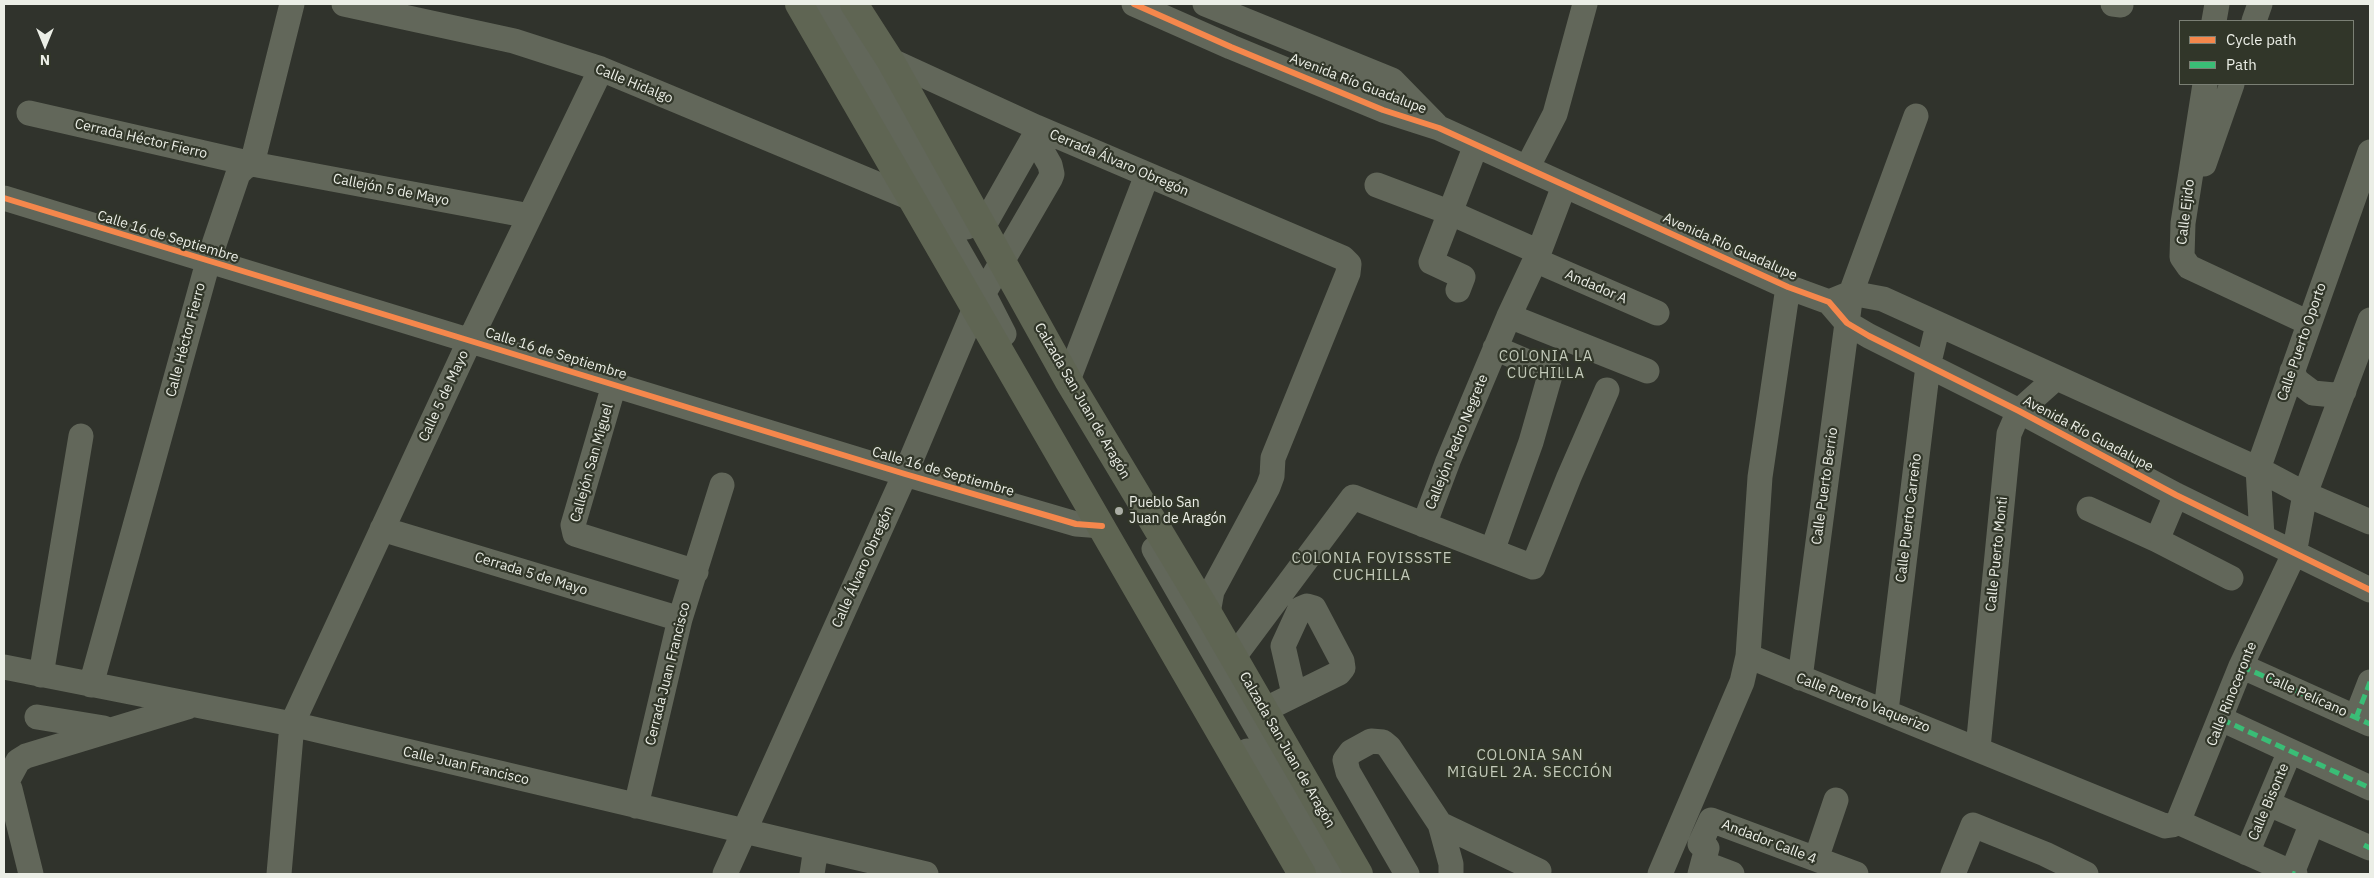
<!DOCTYPE html>
<html>
<head>
<meta charset="utf-8">
<style>
  body { margin:0 }
  #map { position:relative; width:2374px; height:878px; overflow:hidden; background:#30332c; font-family:"IBM Plex Sans",sans-serif }
  canvas { display:block }
  .frame { position:absolute; inset:0; border:5px solid #ebeee6; pointer-events:none }
  .legend { position:absolute; left:2179px; top:20px; width:175px; height:65px; box-sizing:border-box; background:#313629; border:1px solid #7b8075; margin:0; padding:6px 9px; list-style:none; font-size:15px; color:#ebeee6 }
  .legend li { display:flex; align-items:center; gap:10px; height:25px }
  .legend b { width:25px; border:1px solid #7b8075 }
  .north { position:absolute; left:20px; top:20px; width:50px; height:50px; -webkit-text-stroke:4px #313629; paint-order:stroke; rotate:180deg; font-size:14px; font-weight:700; line-height:20px; text-align:center; color:#ebeee6 }
  .north::after { content:''; display:block; margin:auto; width:18px; height:22px; background:#ebeee6; clip-path:polygon(50% 0,100% 100%,50% 72%,0 100%) }
</style>
</head>
<body>
<div id="map">
<canvas width="2374" height="878"></canvas>
<div class="frame"></div>
<ul class="legend">
<li><b style="height:6px;background:#f5874c"></b>Cycle path</li>
<li><b style="height:6px;background:#3abd76"></b>Path</li>
</ul>
<div class="north">N</div>
</div>
<script>
const ctx = document.querySelector('canvas').getContext('2d');
ctx.lineJoin = 'round';
const toPath = rows => new Path2D(rows.map(r => 'M' + r).join(''));
function stroke(path, color, width, dash) { ctx.strokeStyle = color; ctx.lineWidth = width; ctx.lineCap = dash ? 'butt' : 'round'; ctx.setLineDash(dash || []); ctx.stroke(path); }
function write(font, color, halo, rows, align = 'center') {
  ctx.font = font + ' "IBM Plex Sans",sans-serif'; ctx.lineWidth = 4.5; ctx.setLineDash([]); ctx.textBaseline = 'middle'; ctx.strokeStyle = halo; ctx.fillStyle = color; for (const [text, x, y, turn = 0] of rows) {
    ctx.save(); ctx.translate(x, y); ctx.rotate((+turn || 0) * Math.PI / 180); ctx.textAlign = isNaN(turn) ? turn : align; if (halo) ctx.strokeText(text, 0, 0); ctx.fillText(text, 0, 0); ctx.restore();
  }
}
stroke(toPath([
  [344,4,514,41,601,69,913,199],
  [817,4,983,293,1004,334],
  [839,4,967,227],
  [1134,4,1231,47,1383,110,1439,128,1788,287,1829,302,1847,323,1869,336,2019,411,2176,495,2370,590],
  [1205,4,1392,80,1436,125],
  [2113,4,2121,5],
  [2214,21,2217,4],
  [2254,21,2260,4],
  [890,60,1036,127,1343,258,1349,264,1348,273,1273,458,1272,476,1268,487,1212,591,1208,613],
  [2205,84,2183,223,2182,257,2189,267,2309,323],
  [29,113,252,164,530,216],
  [2204,164,2232,84],
  [1527,168,1555,114,1585,4],
  [1377,185,1451,213,1539,252],
  [4,198,905,474,1076,524,1102,526],
  [1535,260,1657,313],
  [1458,290,1463,277,1431,262,1476,145],
  [1829,302,1851,293,1883,299,2258,469,2305,494,2370,522],
  [1509,316,1647,371],
  [2292,371,2297,381,2313,393,2334,395,2344,391],
  [1068,380,1147,175],
  [614,385,573,525,575,534,696,572],
  [2089,509,2157,540,2176,495],
  [1424,525,1448,461,1509,316,1539,252,1564,186],
  [382,529,680,619],
  [2262,536,2258,469,2370,152],
  [2157,540,2231,578],
  [1154,549,1341,874],
  [1492,551,1531,442,1551,372,1495,348],
  [1748,656,2165,826,2172,825,2178,822,2241,666,2294,554,2305,494,2370,320],
  [1233,658,1353,497,1533,567,1569,477,1607,390],
  [2241,666,2370,724],
  [4,667,292,724,926,874],
  [41,675,81,436],
  [1800,678,1851,293,1916,116],
  [91,685,208,262,238,174,245,167,252,164,292,4],
  [1264,710,1339,673,1343,668,1342,661,1314,608,1307,606,1300,609,1283,646,1294,694],
  [1886,711,1928,366,1938,325],
  [37,717,104,728],
  [2356,718,2370,682],
  [2221,719,2370,788],
  [1978,748,2009,434,2019,411,2056,378],
  [1247,751,1319,874],
  [4,785,10,789,31,874],
  [5,785,18,761,26,756,187,707],
  [2269,804,2370,848],
  [636,806,680,619,722,485],
  [2178,822,2295,874],
  [1440,824,1539,871],
  [2247,853,2290,751],
  [1816,859,1836,800],
  [1703,863,1732,874],
  [2292,873,2312,823],
  [279,874,292,724,470,340,601,69],
  [725,874,905,474,975,308,1050,179,1052,174,1050,165,1034,137,983,227],
  [812,874,816,848],
  [1407,874,1348,772,1345,760,1351,752,1371,741,1383,742,1389,747,1440,824,1451,864,1451,874],
  [1660,874,1742,682,1748,656,1760,477,1788,287],
  [1700,874,1707,848,1700,844,1711,820,1856,874],
  [1953,874,1973,825,2045,854,2086,874]
]), '#62675a', 25);
stroke(toPath([
  [799,4,1302,874],
  [854,4,890,60,1068,380,1208,613,1359,874]
]), '#5f6553', 28);
stroke(toPath([
  [2241,666,2370,724],
  [2356,718,2370,682],
  [2221,719,2370,788],
  [2364,845,2370,848],
  [2292,873,2295,874]
]), '#3abd76', 5, [10, 5]);
stroke(toPath([
  [1134,4,1231,47,1383,110,1439,128,1788,287,1829,302,1847,323,1869,336,2019,411,2176,495,2370,590],
  [4,198,905,474,1076,524,1102,526]
]), '#f5874c', 6);
for (const [x, y, r, color] of [
  [1119,511,5,"#aaada5"]
]) { const dot = new Path2D(); dot.arc(x, y, r, 0, 2 * Math.PI); ctx.fillStyle = color; ctx.fill(dot); stroke(dot, '#313629', 2); }
write('14px', '#ebeee6', '#313629', [
  ["Calle Hidalgo",634,84,22],
  ["Avenida Río Guadalupe",1358,84,21],
  ["Cerrada Héctor Fierro",141,139,13],
  ["Cerrada Álvaro Obregón",1119,163,23],
  ["Callejón 5 de Mayo",391,190,11],
  ["Calle Ejido",2186,212,-83],
  ["Calle 16 de Septiembre",168,237,17],
  ["Avenida Río Guadalupe",1730,247,24],
  ["Andador A",1596,287,23],
  ["Calle Héctor Fierro",186,340,-75],
  ["Calle Puerto Oporto",2302,342,-71],
  ["Calle 16 de Septiembre",556,354,17],
  ["Calle 5 de Mayo",444,396,-65],
  ["Calzada San Juan de Aragón",1082,401,60],
  ["Avenida Río Guadalupe",2088,434,28],
  ["Callejón Pedro Negrete",1457,442,-68],
  ["Callejón San Miguel",592,463,-74],
  ["Calle 16 de Septiembre",943,472,16],
  ["Calle Puerto Berrio",1825,486,-82],
  ["Calle Puerto Carreño",1909,518,-83],
  ["Calle Puerto Monti",1997,554,-84],
  ["Calle Álvaro Obregón",863,567,-66],
  ["Cerrada 5 de Mayo",531,574,17],
  ["Cerrada Juan Francisco",668,674,-76],
  ["Calle Rinoceronte",2232,694,-68],
  ["Calle Pelícano",2306,695,24],
  ["Calle Puerto Vaquerizo",1863,703,21],
  ["Calzada San Juan de Aragón",1287,750,60],
  ["Calle Juan Francisco",466,766,13],
  ["Calle Bisonte",2269,802,-67],
  ["Andador Calle 4",1769,842,21]
]);
write('14px', '#ebeee6', '#313629', [
  ["Pueblo San",1129,503],
  ["Juan de Aragón",1129,519]
], 'left');
ctx.letterSpacing = '1px';
write('15px', '#c2c9b9', '#313629', [
  ["COLONIA LA",1546,357],
  ["CUCHILLA",1546,374],
  ["COLONIA FOVISSSTE",1372,559],
  ["CUCHILLA",1372,576],
  ["COLONIA SAN",1530,756],
  ["MIGUEL 2A. SECCIÓN",1530,773]
]);
ctx.letterSpacing = '0px';
</script>
</body>
</html>
